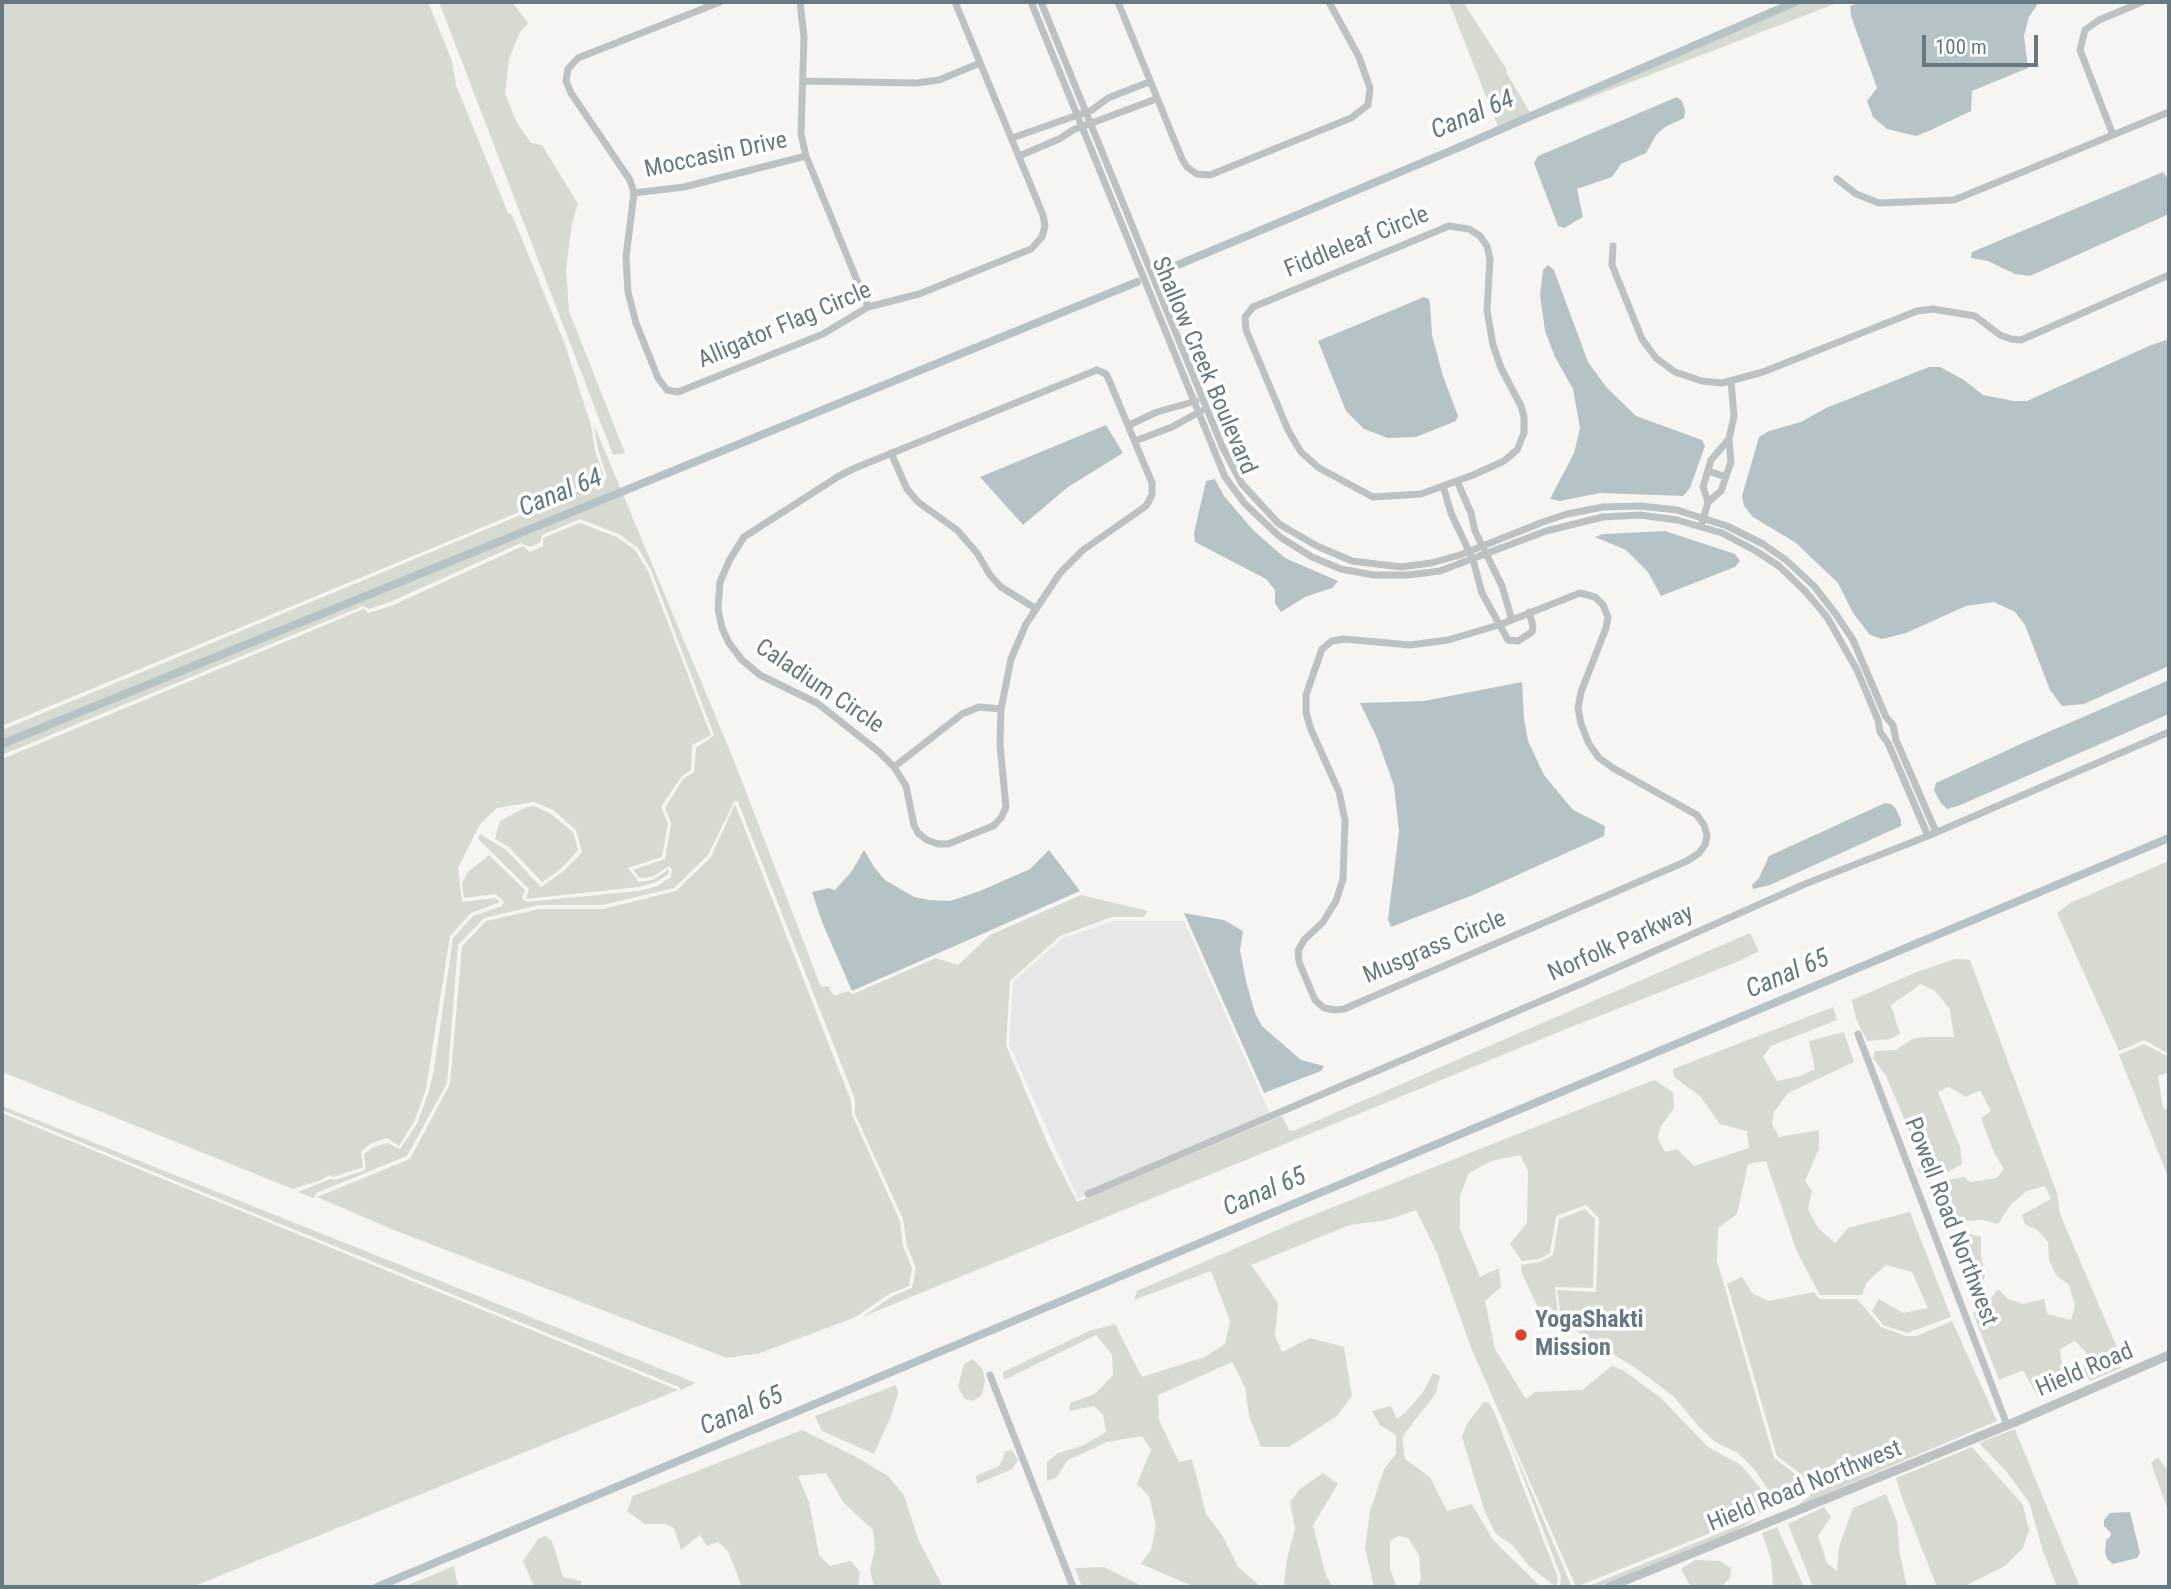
<!DOCTYPE html>
<html>
<head>
<meta charset="utf-8">
<style>
  body { margin:0 }
  #map { position:relative; width:2171px; height:1589px; overflow:hidden; background:#f6f5f2; font-family:"Roboto Condensed",sans-serif }
  canvas { display:block }
  .frame { position:absolute; inset:0; border:4px solid #667982; pointer-events:none }
  .scale { position:absolute; left:1922px; top:35px; width:116px; height:32px; box-sizing:border-box; border:4px solid #667982; border-top:0; padding-left:9px; font-size:21px; line-height:24px; white-space:nowrap; color:#667982; -webkit-text-stroke:5px #fff; paint-order:stroke }
</style>
</head>
<body>
<div id="map">
<canvas width="2171" height="1589"></canvas>
<div class="frame"></div>
<div class="scale">100 m</div>
</div>
<script>
const ctx = document.querySelector('canvas').getContext('2d');
ctx.lineJoin = 'round';
function fillPath(path, color) { ctx.fillStyle = color; ctx.fill(path, 'evenodd'); }
const toPath = rows => new Path2D(rows.map(r => 'M' + r).join(''));
function stroke(path, color, width, dash) { ctx.strokeStyle = color; ctx.lineWidth = width; ctx.lineCap = dash ? 'butt' : 'round'; ctx.setLineDash(dash || []); ctx.stroke(path); }
function write(font, color, halo, rows, align = 'center') {
  ctx.font = font + ' "Roboto Condensed",sans-serif'; ctx.lineWidth = 7; ctx.setLineDash([]); ctx.textBaseline = 'middle'; ctx.strokeStyle = halo; ctx.fillStyle = color; for (const [text, x, y, turn = 0] of rows) {
    ctx.save(); ctx.translate(x, y); ctx.rotate((+turn || 0) * Math.PI / 180); ctx.textAlign = isNaN(turn) ? turn : align; if (halo) ctx.strokeText(text, 0, 0); ctx.fillText(text, 0, 0); ctx.restore();
  }
}
fillPath(toPath([
  [1113,921,1184,921,1271,1116,1078,1199,1009,1044,1013,982,1061,939]
]), '#e6e7e6');
fillPath(toPath([
  [2,2,428,2,452,61,456,85,508,213,512,215,564,342,591,425,595,451,604,477,2,726],
  [439,2,512,2,528,23,520,32,509,59,505,94,517,123,531,143,542,145,578,204,572,223,566,270,569,311,625,453,613,455],
  [1449,2,1463,2,1506,68,1507,74,1530,112,1800,2,1840,2,1524,123,1518,119,1498,127],
  [594,425,735,763,821,987,828,986,834,996,848,991,853,994,936,958,958,965,990,935,1081,895,1148,911,1143,917,1112,917,1060,936,1010,981,1006,1045,1050,1149,1077,1202,1282,1116,1289,1130,1293,1131,1750,933,1759,951,1737,962,1566,1029,862,1317,891,1297,912,1288,916,1268,907,1246,903,1219,855,1114,855,1099,738,802,735,800,708,855,674,888,602,905,539,905,484,918,458,945,447,1083,407,1156,316,1193,314,1198,298,1192,330,1179,335,1180,366,1170,364,1154,372,1148,387,1143,400,1149,417,1124,429,1091,434,1069,453,938,473,916,502,906,504,902,496,894,464,898,462,883,468,872,489,855,525,890,522,898,526,902,639,891,657,886,671,877,672,869,669,866,652,877,640,878,633,870,665,859,671,823,665,808,683,779,694,772,696,748,714,735,651,570,638,548,619,534,580,519,542,535,540,543,530,547,521,543,390,602,369,609,363,606,2,755,2,730,605,480,607,477,598,450],
  [580,523,617,537,635,550,648,571,711,735,692,745,691,770,681,777,661,807,668,823,662,857,628,868,639,882,653,880,669,869,668,875,656,882,639,887,526,899,529,889,478,839,480,834,506,850,541,887,564,871,582,852,576,830,553,810,534,802,497,808,480,824,458,868,462,902,496,898,500,902,471,913,450,936,426,1089,414,1122,399,1146,387,1138,370,1144,361,1152,363,1167,334,1177,329,1175,321,1180,293,1189,2,1072,2,759,364,609,368,613,391,606,523,546,530,552,543,546,543,538],
  [735,804,851,1101,852,1115,900,1221,903,1246,912,1268,909,1286,889,1294,856,1317,760,1353,727,1358,394,1230,317,1197,410,1159,450,1084,462,946,486,921,540,909,603,909,676,891,711,857],
  [534,806,551,814,573,832,578,850,562,868,542,882,509,847,495,839,500,821,526,807],
  [2169,861,2169,1054,2144,1040,2119,1051,2057,913,2072,902],
  [1955,959,1970,960,2057,1193,2060,1214,2119,1352,2121,1368,2090,1381,2084,1371,2086,1352,2075,1341,2060,1349,2064,1385,2039,1399,2023,1370,1999,1380,1973,1313,1985,1306,1998,1289,2008,1299,2023,1304,2044,1299,2047,1314,2071,1320,2075,1306,2069,1285,2056,1275,2049,1260,2048,1242,2037,1230,2025,1224,2022,1215,2051,1199,2045,1186,2027,1191,2011,1204,1998,1224,1983,1220,1964,1221,1949,1231,1927,1188,1928,1183,1964,1177,1970,1182,1997,1178,2004,1169,1994,1153,1981,1118,1991,1111,1980,1090,1966,1097,1949,1087,1938,1092,1960,1147,1962,1164,1948,1172,1940,1169,1922,1176,1918,1168,1919,1154,1886,1076,1873,1058,1875,1051,1896,1050,1912,1039,1924,1037,1954,1037,1950,1009,1935,991,1921,984,1891,1005,1900,1034,1890,1039,1867,1041,1856,1019,1852,1000,1917,972],
  [1833,1007,1837,1020,1771,1046,1763,1057,1777,1081,1800,1076,1815,1069,1809,1041,1844,1032,1854,1062,1788,1093,1774,1112,1772,1124,1779,1137,1819,1130,1819,1149,1805,1181,1812,1191,1808,1209,1818,1228,1835,1243,1848,1228,1910,1212,1951,1317,1907,1333,1883,1325,1872,1311,1879,1299,1903,1313,1928,1308,1912,1272,1886,1265,1867,1282,1862,1295,1820,1295,1797,1252,1766,1161,1748,1164,1737,1214,1718,1228,1717,1261,1774,1458,1799,1477,1808,1492,1792,1503,1776,1501,1754,1469,1738,1453,1715,1442,1701,1429,1673,1396,1637,1369,1573,1329,1561,1317,1557,1290,1596,1292,1599,1218,1586,1205,1556,1216,1550,1253,1539,1259,1522,1261,1510,1244,1527,1223,1528,1171,1520,1155,1491,1161,1469,1173,1460,1196,1460,1229,1480,1277,1499,1268,1501,1287,1485,1301,1495,1349,1526,1399,1535,1392,1582,1390,1612,1366,1623,1370,1661,1398,1708,1447,1741,1465,1761,1489,1770,1509,1576,1587,1472,1350,1437,1253,1416,1210,1387,1220,1350,1225,1251,1265,1278,1303,1275,1336,1282,1352,1310,1338,1344,1347,1352,1396,1337,1416,1289,1447,1261,1447,1249,1416,1245,1387,1232,1362,1158,1395,1159,1420,1179,1462,1192,1459,1206,1514,1222,1535,1238,1567,1261,1587,1195,1587,1141,1564,1151,1550,1156,1526,1149,1496,1137,1484,1151,1450,1142,1436,1107,1442,1068,1460,1056,1478,1047,1481,1047,1462,1058,1453,1082,1446,1106,1432,1103,1415,1094,1406,1069,1411,1070,1403,1095,1394,1113,1375,1112,1355,1096,1335,1004,1380,1003,1372,1089,1331,1115,1324,1142,1377,1205,1357,1225,1344,1230,1321,1211,1271,1134,1300,1137,1291,1303,1219,1654,1080,1673,1092,1674,1108,1660,1128,1658,1139,1665,1152,1677,1149,1694,1166,1749,1148,1747,1131,1720,1124,1701,1097,1674,1077,1673,1069],
  [2144,1044,2169,1057,2169,1072,2158,1076,2163,1108,2169,1111,2169,1179,2119,1055],
  [2,1106,696,1383,681,1390,679,1387,2,1110],
  [2,1113,678,1390,192,1587,2,1587],
  [1585,1209,1595,1219,1593,1288,1555,1287,1558,1317,1561,1321,1541,1314,1521,1271,1521,1265,1540,1262,1553,1255,1559,1219],
  [1966,1233,1981,1237,1981,1257,1985,1274,1982,1290,1973,1302,1950,1244],
  [1742,1277,1753,1294,1769,1301,1814,1292,1819,1299,1857,1299,1881,1327,1906,1336,1916,1336,1952,1321,1997,1421,1795,1507,1810,1496,1812,1491,1802,1475,1777,1456,1727,1284],
  [973,1359,983,1370,985,1381,982,1395,973,1401,965,1399,958,1387,964,1364],
  [1433,1373,1440,1376,1436,1393,1402,1437,1405,1459,1430,1477,1447,1511,1472,1504,1493,1540,1541,1587,1416,1587,1421,1580,1419,1555,1408,1538,1399,1536,1390,1541,1390,1569,1397,1587,1374,1587,1365,1548,1370,1511,1384,1469,1396,1454,1396,1435,1380,1425,1372,1411,1391,1406,1397,1419,1405,1413,1423,1392],
  [896,1385,898,1394,891,1416,874,1454,822,1431,815,1416],
  [1484,1402,1489,1403,1495,1414,1558,1578,1556,1587,1529,1566,1512,1545,1496,1534,1485,1512,1462,1437,1468,1422],
  [2015,1429,2018,1437,2080,1587,2057,1587,2043,1551,2029,1502,2006,1471,1979,1443],
  [802,1430,860,1459,888,1476,904,1495,918,1539,943,1587,874,1587,870,1570,875,1549,873,1530,844,1503,826,1473,798,1476,809,1502,819,1555,830,1566,851,1561,860,1572,858,1587,742,1587,728,1551,718,1542,707,1546,700,1535,681,1550,674,1528,666,1524,645,1524,627,1511,633,1496],
  [1506,1432,1572,1587,1560,1587,1561,1577],
  [1972,1447,2023,1505,2029,1530,2023,1548,2005,1566,1967,1585,1968,1587,1937,1587,1902,1498,1896,1478],
  [1012,1450,1018,1460,1012,1469,977,1484,976,1476,999,1466,1003,1459,1004,1452],
  [2158,1457,2169,1472,2169,1513,2151,1463],
  [1323,1473,1338,1484,1313,1525,1326,1576,1333,1587,1286,1587,1284,1584,1287,1559,1295,1529,1290,1502,1300,1489],
  [1886,1494,1897,1522,1900,1555,1907,1587,1813,1587,1788,1524,1824,1507,1831,1517,1818,1536,1827,1563,1837,1571,1839,1547,1853,1508],
  [1757,1518,1738,1530,1597,1587,1586,1587],
  [1777,1527,1804,1587,1773,1587,1771,1559,1762,1533],
  [545,1536,552,1541,563,1577,581,1581,582,1587,534,1586,523,1561,538,1539],
  [1695,1560,1720,1561,1731,1568,1730,1578,1721,1587,1691,1587,1681,1569],
  [454,1566,458,1587,403,1587],
  [1104,1567,1144,1587,1082,1587,1075,1568]
]), '#d6dad1');
fillPath(toPath([
  [1861,2,2039,2,2029,17,2024,36,2028,68,1972,91,1971,111,1929,131,1916,136,1887,129,1873,117,1867,101,1877,88,1851,16,1850,6],
  [1677,97,1682,101,1685,110,1684,118,1665,127,1656,135,1646,153,1621,164,1612,177,1577,189,1583,217,1564,228,1558,226,1534,163,1538,156],
  [2163,172,2169,180,2169,214,2030,276,2015,274,1988,261,1971,258,1972,252],
  [1548,265,1554,270,1588,362,1607,388,1636,416,1702,440,1705,446,1690,488,1683,496,1600,493,1560,501,1550,499,1574,453,1580,428,1573,389,1555,357,1545,331,1540,295,1543,270],
  [1424,297,1429,299,1430,303,1432,335,1443,376,1458,416,1456,421,1416,437,1388,438,1364,429,1346,411,1318,341],
  [2169,339,2169,666,2084,704,2062,706,2050,690,2025,625,2015,612,1994,602,1966,606,1906,633,1882,639,1870,635,1853,613,1838,583,1796,543,1753,517,1744,506,1742,496,1759,437,1769,431,1801,422,1826,408,1929,367,1940,367,1964,380,1983,395,2014,401,2027,401,2149,346],
  [1106,425,1123,453,1068,487,1023,525,980,477],
  [1215,479,1224,496,1253,530,1285,558,1338,581,1332,588,1305,597,1281,612,1275,603,1275,590,1266,579,1195,542,1194,533,1206,481],
  [1665,531,1735,554,1740,561,1735,567,1661,596,1648,572,1626,550,1595,537,1603,534],
  [2169,680,2169,714,1958,806,1947,809,1940,802,1934,790,1936,783,2025,742],
  [1522,682,1524,718,1528,741,1544,775,1573,810,1605,826,1604,836,1473,895,1391,927,1388,919,1399,831,1394,786,1377,738,1360,703,1424,701],
  [1885,803,1891,804,1896,809,1901,820,1901,826,1770,885,1753,889,1752,885,1759,878,1769,856],
  [864,850,874,867,885,880,914,897,929,900,950,901,980,891,1030,869,1049,850,1080,891,852,991,822,922,812,892,829,888,835,890,852,871],
  [1184,913,1224,920,1243,931,1240,950,1246,981,1255,1013,1262,1026,1301,1060,1324,1066,1321,1071,1264,1093],
  [2130,1512,2140,1553,2137,1558,2113,1564,2107,1559,2105,1552,2106,1540,2110,1537,2111,1533,2104,1526,2104,1520,2110,1513]
]), '#b6c3c6');
stroke(toPath([
  [1168,269,1455,149,1795,2],
  [2,744,1137,282],
  [377,1587,2169,838]
]), '#b6c3c6', 8);
stroke(toPath([
  [720,2,578,58,568,69,566,81,571,93,630,180,634,193,626,257,628,292,636,323,658,378,667,390,678,392,823,334,868,307,919,294,1031,249,1042,237,1045,226,1043,215,955,2],
  [800,2,804,37,801,134,806,156,868,307],
  [1031,2,1225,477,1245,504,1280,537,1312,557,1341,569,1374,575,1408,575,1440,571,1546,531,1603,517,1640,515,1677,520,1722,533,1756,551,1779,566,1805,591,1827,617,1857,670,1878,720,1880,732,1888,743,1928,836],
  [1041,2,1222,446,1242,484,1279,524,1317,546,1352,561,1401,567,1431,563,1460,555,1543,522,1567,514,1603,507,1641,506,1677,510,1727,526,1763,544,1786,560,1814,586,1835,613,1853,640,1886,717,1893,725,1896,740,1936,832],
  [1118,2,1182,159,1187,167,1197,174,1210,175,1351,118,1368,105,1370,88,1359,57,1329,2],
  [803,81,916,83,939,80,980,63],
  [2113,135,2080,50,2085,30,2099,20,2142,2],
  [1012,138,1092,110,1108,98,1149,82],
  [1019,156,1059,139,1073,130,1156,99],
  [1837,179,1856,194,1879,203,1954,200,2169,112],
  [634,193,684,187,806,156],
  [1449,226,1469,229,1480,236,1487,246,1490,259,1487,310,1493,345,1501,368,1521,406,1524,417,1524,433,1517,450,1504,461,1473,475,1421,494,1373,497,1319,468,1301,452,1288,430,1246,330,1245,317,1253,307,1449,226],
  [1613,246,1612,265,1642,339,1656,358,1675,372,1702,381,1722,383,1763,372,1917,311,1933,309,1975,316,2000,335,2011,339,2021,340,2169,275],
  [1097,370,1106,374,1109,380,1152,483,1152,495,1146,506,1083,550,1060,573,1026,624,1011,659,1001,709,1000,745,1006,807,1001,818,993,826,948,844,938,844,927,840,918,833,914,825,906,786,894,767,878,751,817,703,760,675,742,660,729,643,722,628,718,609,720,582,730,559,744,537,839,476,855,468,1097,370],
  [1129,425,1157,412,1196,401],
  [1135,441,1172,427,1201,411],
  [891,453,907,489,918,502,957,530,977,553,990,575,1001,587,1035,608],
  [1708,471,1726,477],
  [1457,481,1471,513,1475,531,1502,586,1512,620],
  [1443,486,1451,513,1473,560,1482,593,1508,640,1518,641,1532,632,1533,626,1529,612],
  [1708,502,1703,487,1711,460,1729,439],
  [1702,523,1708,502,1721,491,1731,462,1729,439,1734,416,1731,381],
  [1580,593,1595,597,1603,605,1608,617,1606,628,1581,692,1578,708,1581,724,1589,744,1599,758,1613,768,1697,815,1704,825,1707,835,1705,845,1699,853,1687,861,1344,1009,1335,1010,1324,1008,1315,1000,1299,962,1298,951,1304,940,1323,922,1336,901,1343,879,1345,820,1339,792,1310,727,1306,712,1306,695,1322,649,1332,641,1344,639,1410,645,1448,640,1499,625,1580,593],
  [894,767,962,714,979,707,1001,709],
  [1858,1034,2007,1425],
  [1088,1194,1583,983,1805,884,1928,836,2169,732],
  [990,1375,1073,1587]
]), '#bcc2c4', 7);
stroke(toPath([
  [1609,1587,2015,1422,2169,1355]
]), '#bcc2c4', 9);
for (const [x, y, r, color] of [
  [1521,1335,7,"#dd412b"]
]) { const dot = new Path2D(); dot.arc(x, y, r, 0, 2 * Math.PI); ctx.fillStyle = color; ctx.fill(dot); stroke(dot, '#fff', 2.5); }
write('24px', '#667982', '#fff', [
  ["Moccasin Drive",716,156,-12],
  ["Fiddleleaf Circle",1357,243,-22],
  ["Alligator Flag Circle",785,326,-23],
  ["Shallow Creek Boulevard",1203,366,67],
  ["Caladium Circle",819,687,34],
  ["Norfolk Parkway",1621,944,-24],
  ["Musgrass Circle",1435,948,-23],
  ["Powell Road Northwest",1950,1222,69],
  ["Hield Road",2085,1371,-23],
  ["Hield Road Northwest",1805,1487,-22]
]);
write('bold 24px', '#667982', '#fff', [
  ["YogaShakti",1535,1321],
  ["Mission",1535,1349]
], 'left');
write('italic 26px', '#617a7f', '#fff', [
  ["Canal 64",1473,116,-23],
  ["Canal 64",561,494,-22],
  ["Canal 65",1788,975,-23],
  ["Canal 65",1265,1193,-23],
  ["Canal 65",742,1412,-23]
]);
</script>
</body>
</html>
